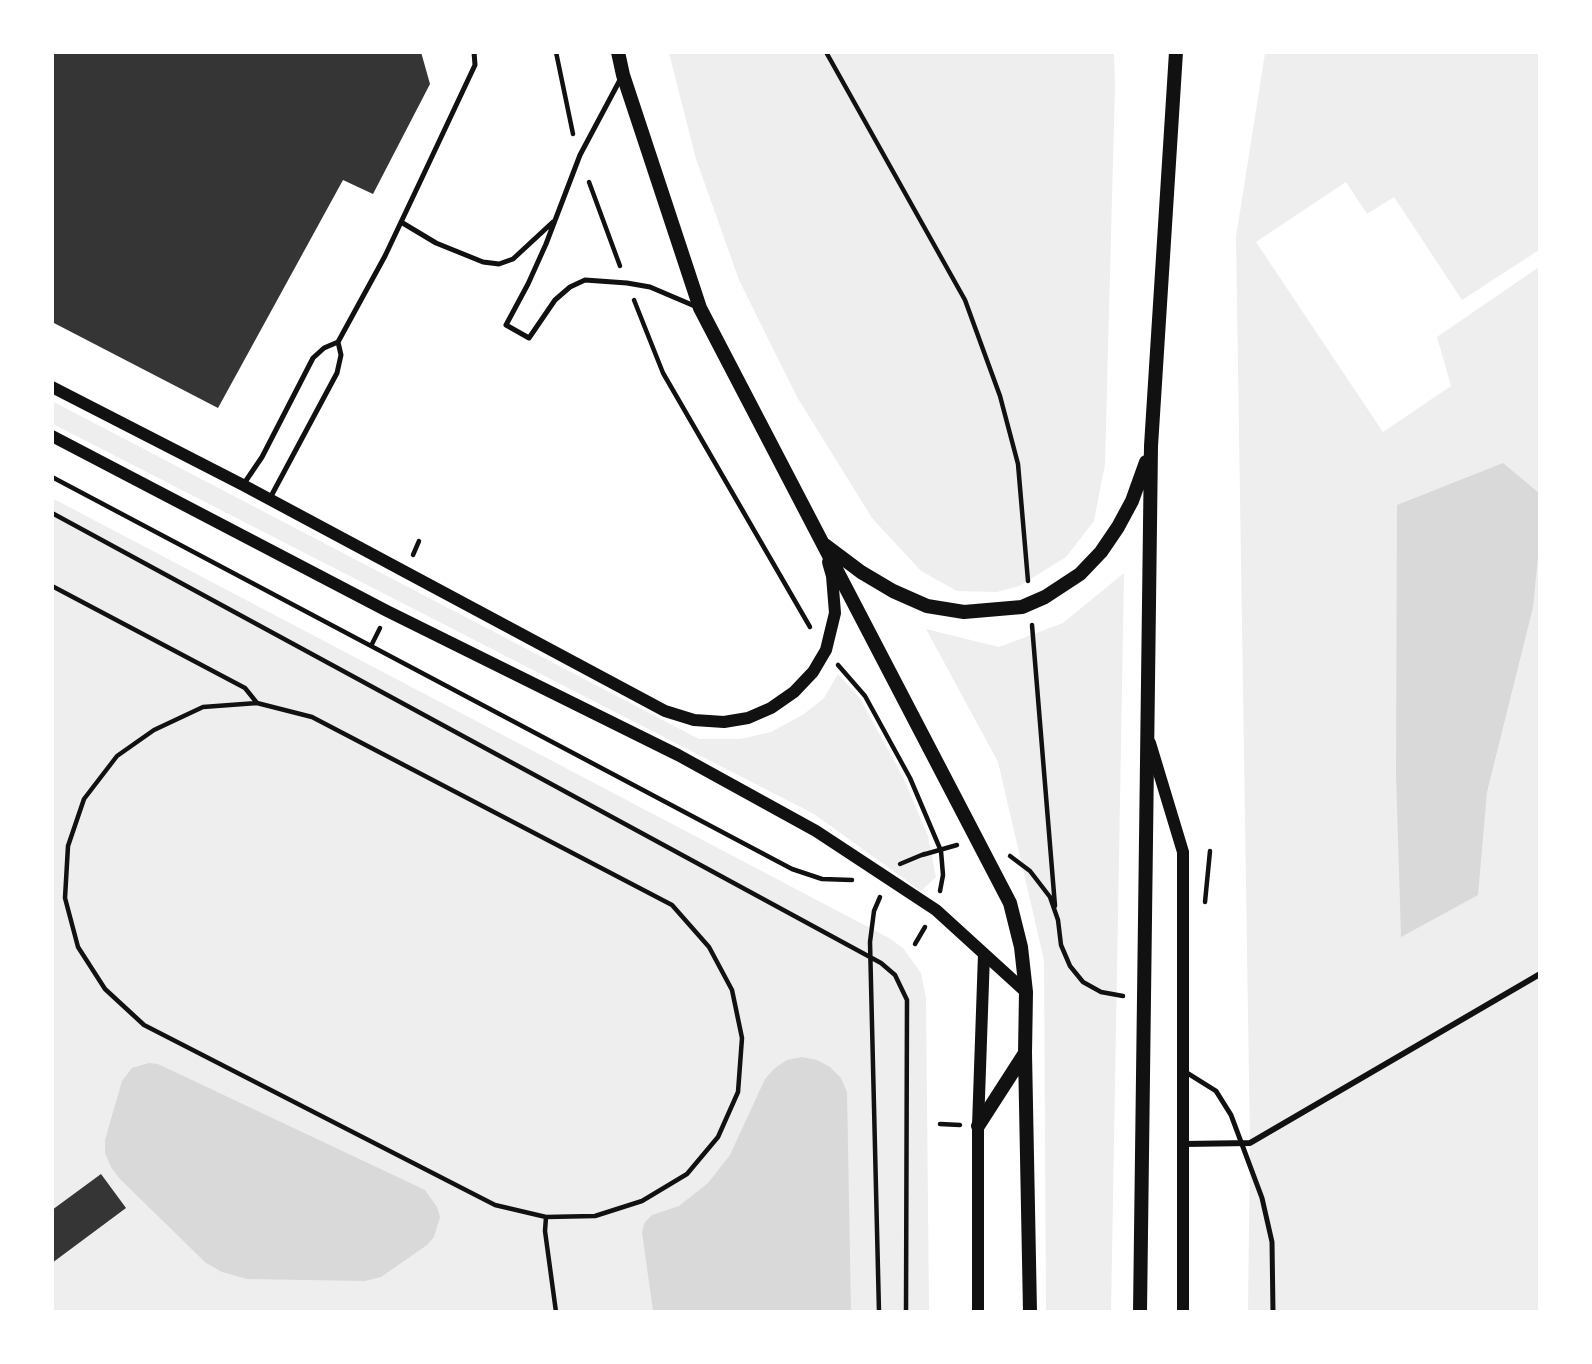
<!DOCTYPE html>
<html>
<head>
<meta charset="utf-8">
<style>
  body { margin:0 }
  #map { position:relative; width:1592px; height:1364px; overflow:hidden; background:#fff; font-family:Quicksand,sans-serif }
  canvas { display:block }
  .frame { position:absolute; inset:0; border:54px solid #fff; pointer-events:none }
</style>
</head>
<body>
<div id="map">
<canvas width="1592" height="1364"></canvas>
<div class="frame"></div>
</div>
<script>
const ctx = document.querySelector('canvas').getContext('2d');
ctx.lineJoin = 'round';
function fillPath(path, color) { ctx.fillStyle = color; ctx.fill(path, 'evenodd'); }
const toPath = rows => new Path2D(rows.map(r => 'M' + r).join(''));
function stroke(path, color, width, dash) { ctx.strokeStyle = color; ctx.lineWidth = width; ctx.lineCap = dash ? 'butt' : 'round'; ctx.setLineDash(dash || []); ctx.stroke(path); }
fillPath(toPath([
  [669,53,1114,53,1115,85,1105,464,1094,521,1066,557,1019,586,997,592,957,591,921,571,872,518,797,397,739,280,696,159],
  [1265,53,1539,53,1539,250,1462,300,1394,197,1367,214,1346,182,1256,242,1383,432,1451,386,1437,337,1539,267,1539,1311,1248,1311,1250,1143,1236,237],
  [52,401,699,739,740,739,771,732,804,714,824,698,838,674,859,697,903,777,928,836,936,877,921,891,814,814,53,424],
  [52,498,889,938,903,948,921,973,926,998,929,1311,53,1311],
  [1124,573,1111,1311,1046,1311,1044,960,998,762,926,629,999,647,1063,623]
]), '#eee');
fillPath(toPath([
  [1503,463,1539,493,1539,547,1533,607,1487,792,1478,895,1401,937,1396,772,1397,505],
  [802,1057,817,1060,830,1067,841,1078,847,1092,851,1311,653,1311,642,1232,645,1222,652,1215,679,1206,708,1183,730,1155,765,1079,775,1068,787,1060],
  [149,1063,158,1064,425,1190,437,1207,440,1217,434,1237,427,1245,381,1277,365,1281,247,1279,222,1272,206,1263,120,1179,111,1167,105,1153,105,1140,122,1081,132,1068]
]), '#d9d9d9');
fillPath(toPath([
  [52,52,421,52,430,84,373,194,343,180,218,408,52,322],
  [101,1174,126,1208,52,1263,52,1210]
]), '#353535');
stroke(toPath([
  [556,52,573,134],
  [826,52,965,300,1000,396,1018,464,1028,581],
  [589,182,620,266],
  [634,300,663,373,810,627],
  [52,477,792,869,822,879,852,880],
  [52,513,881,963,895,975,907,1000,906,1312],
  [413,555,419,541],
  [52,586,245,688,257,703,312,717,672,905,709,947,732,990,742,1038,738,1092,718,1137,687,1174,642,1201,595,1216,546,1217,495,1205,144,1025,105,989,78,947,65,898,68,846,84,799,117,756,154,730,203,707,257,703],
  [1032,625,1055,906],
  [371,646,380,628],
  [838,665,865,696,910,778,941,851,943,875,940,891],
  [922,855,957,845],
  [1010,856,1030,871,1050,897,1058,920,1061,945,1070,966,1083,982,1101,992,1123,996],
  [900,864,924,854],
  [1205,902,1210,851],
  [915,944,925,927],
  [940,1124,960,1125],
  [546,1217,545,1231,556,1312],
  [879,1312,870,942,874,911,880,897]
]), '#111', 4.5);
stroke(toPath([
  [621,78,580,155,546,244,528,284,506,325,529,338,555,300,570,287,585,280,627,283,650,287,697,307],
  [401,222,436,243,483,262,499,264,513,259,553,222],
  [243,485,262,457,313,358,324,348,338,342],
  [269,500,337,373,341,355,338,342,385,256,420,182,475,65,474,52],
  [1184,1071,1216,1091,1231,1115,1262,1198,1272,1242,1273,1312]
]), '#111', 5);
stroke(toPath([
  [1184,1144,1250,1143,1540,974]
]), '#111', 6);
stroke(toPath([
  [52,387,243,485,665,711,694,720,724,722,748,718,771,708,794,692,813,672,826,650,835,613,832,576,828,562],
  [52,436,387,611,678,755,816,831,936,910,1026,992],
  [1150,743,1183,852,1183,1312],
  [978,1312,978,1126,984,954]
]), '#111', 12);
stroke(toPath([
  [618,52,623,75,700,308,1010,903,1021,947,1026,992,1025,1053,1030,1312],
  [825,545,861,572,893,591,927,606,964,612,1022,607,1045,597,1080,574,1101,552,1118,527,1132,501,1146,462],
  [978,1126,1025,1053],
  [1140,1312,1151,446,1176,52]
]), '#111', 14);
</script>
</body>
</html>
